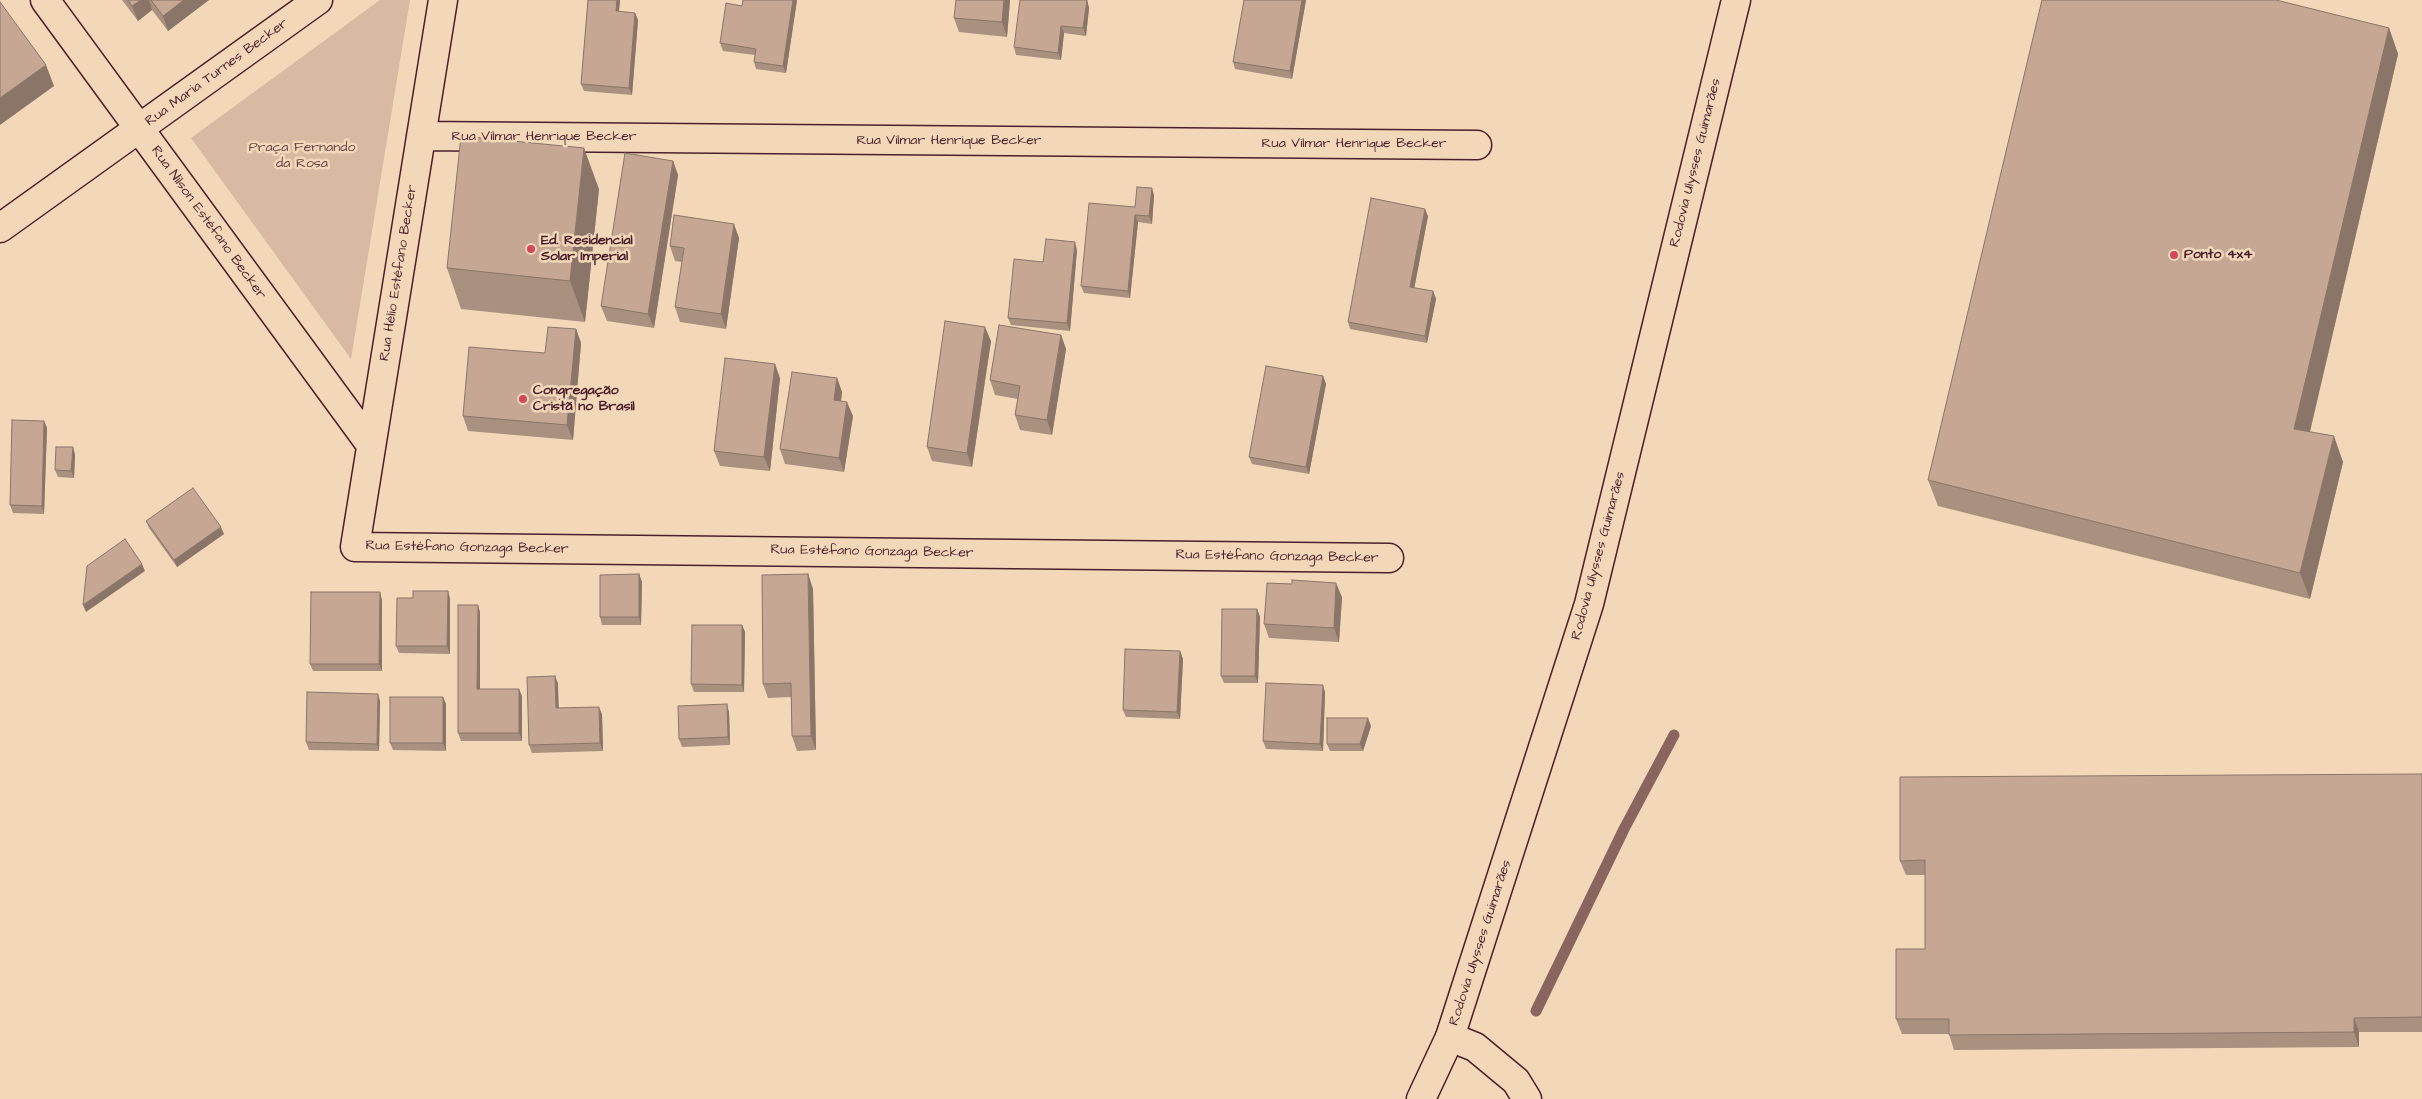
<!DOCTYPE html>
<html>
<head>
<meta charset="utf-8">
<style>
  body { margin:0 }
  canvas { display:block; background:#f2d8b9 }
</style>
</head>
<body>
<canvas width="2422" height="1099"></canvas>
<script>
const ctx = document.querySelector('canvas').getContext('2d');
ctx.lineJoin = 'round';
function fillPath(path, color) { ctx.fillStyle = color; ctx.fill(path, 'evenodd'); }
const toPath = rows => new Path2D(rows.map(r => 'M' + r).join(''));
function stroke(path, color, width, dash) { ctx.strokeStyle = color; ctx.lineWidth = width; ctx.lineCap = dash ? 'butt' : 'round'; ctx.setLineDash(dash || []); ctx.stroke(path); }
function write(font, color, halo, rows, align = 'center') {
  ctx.font = font + ' "Architects Daughter",sans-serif'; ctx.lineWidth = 5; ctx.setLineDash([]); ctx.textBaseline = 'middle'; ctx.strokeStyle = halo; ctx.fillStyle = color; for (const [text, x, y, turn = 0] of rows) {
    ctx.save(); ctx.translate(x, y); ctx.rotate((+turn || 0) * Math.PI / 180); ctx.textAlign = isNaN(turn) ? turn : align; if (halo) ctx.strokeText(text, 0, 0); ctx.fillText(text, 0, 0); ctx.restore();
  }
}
fillPath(toPath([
  [380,0,410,0,351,359,191,138]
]), '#d7baa1');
stroke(toPath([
  [1536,1011,1624,829,1674,735]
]), '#8a6560', 11);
const street = toPath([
  [45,0,371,445],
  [443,0,355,547,1389,558],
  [421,136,1477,145],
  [0,228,318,0],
  [1450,1037,1475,1047,1516,1081,1527,1099]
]);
const highway = toPath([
  [1421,1099,1450,1037,1589,604,1736,0]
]);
stroke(street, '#4a1f2b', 31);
stroke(highway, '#4a1f2b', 31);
stroke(street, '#f2d8b9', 28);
stroke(highway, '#f2d8b9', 28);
fillPath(toPath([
  [122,0,209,0,168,31,152,10,138,21],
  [588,0,620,0,619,12,635,13,638,20,632,95,584,91,581,84],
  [797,0,786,73,756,69,754,62,755,55,723,51,720,43,742,6],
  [1010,0,1007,37,959,32,954,18],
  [1087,0,1089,8,1086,36,1064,33,1061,60,1016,55,1014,47],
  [1306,0,1292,79,1235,69,1233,62],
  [2389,28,2398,54,2310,432,2343,462,2310,599,1938,506,1928,480],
  [673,161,678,175,654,328,607,321,601,306],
  [599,189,585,322,461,309,447,268],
  [1154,195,1152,224,1138,222,1130,298,1084,293,1081,286,1135,207],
  [1428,216,1414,288,1433,291,1436,299,1427,343,1350,329,1348,322],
  [739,238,726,329,680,322,675,307,682,262,675,261,670,246],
  [1077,250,1070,331,1011,325,1008,318],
  [576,329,581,343,573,440,468,431,463,416],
  [1061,335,1066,349,1052,435,1020,430,1015,415,1018,399,995,395,990,380],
  [991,341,972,467,932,461,927,447],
  [1323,376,1326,384,1309,474,1252,464,1249,457],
  [780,378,770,471,720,466,714,451],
  [837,378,842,392,841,401,853,416,844,472,785,464,780,449],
  [44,421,47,428,44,514,13,513,10,505],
  [73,447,75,455,74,478,58,477,55,470],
  [146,521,224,534,177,567,149,528],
  [639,574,642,582,641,625,602,625,600,617],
  [808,574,813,589,816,750,797,751,792,736,791,697,768,698,763,684],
  [1292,584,1342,597,1339,642,1269,638,1264,624],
  [448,591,450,599,450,654,399,653,396,646,413,598],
  [382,600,382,671,313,671,310,664],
  [1257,609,1260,617,1258,683,1224,683,1221,676],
  [480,612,480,689,522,696,522,741,461,741,458,733],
  [742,625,745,632,744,692,694,692,691,684],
  [1180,651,1183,659,1180,719,1126,717,1123,710],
  [555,676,558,684,558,708,602,714,603,751,532,753,529,745],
  [1325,692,1323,751,1266,749,1263,741],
  [380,701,379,751,309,750,306,742],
  [446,704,446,751,393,750,390,743],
  [729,712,730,745,682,747,679,739],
  [1371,726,1363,751,1330,751,1327,744],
  [2422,774,2422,1032,2359,1032,2359,1047,1954,1050,1949,1034,1902,1034,1896,1019,1925,949,1925,875,1906,875,1900,861]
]), '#a9907f');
fillPath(toPath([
  [141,0,149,0,152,10,138,21,132,6],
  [184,0,209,0,168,31,163,16],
  [617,0,620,0,618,19,616,11],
  [793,0,797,0,786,73,783,66],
  [1004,0,1010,0,1007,37,1002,22],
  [1087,0,1089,8,1086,36,1083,28],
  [1302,0,1306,0,1292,79,1290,71],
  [635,13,638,20,632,95,629,88],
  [1061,26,1064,33,1061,60,1058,53],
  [2389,28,2398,54,2304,456,2294,429],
  [46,65,54,86,0,125,0,98],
  [584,148,599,189,585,322,570,281],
  [673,161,678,175,654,328,648,314],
  [1152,188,1154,195,1152,224,1149,216],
  [1425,209,1428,216,1413,295,1410,287],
  [1135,215,1138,222,1130,298,1128,291],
  [734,224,739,238,726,329,721,314],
  [1075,242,1077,250,1070,331,1067,323],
  [1433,291,1436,299,1427,343,1425,336],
  [985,327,991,341,972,467,967,453],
  [576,329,581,343,573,440,567,425],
  [1061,335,1066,349,1052,435,1047,420],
  [775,364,780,378,770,471,764,457],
  [1323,376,1326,384,1309,474,1306,467],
  [837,378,842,392,839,414,834,400],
  [847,402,853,416,844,472,839,458],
  [44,421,47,428,44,514,42,506],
  [2334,436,2343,462,2310,599,2300,573],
  [73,447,75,455,74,478,71,471],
  [221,527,224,534,177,567,174,560],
  [142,564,145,571,86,612,83,605],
  [639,574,642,582,641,625,639,617],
  [808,574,813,589,816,750,811,736],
  [1336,583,1342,597,1339,642,1334,628],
  [448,591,450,599,450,654,447,646],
  [380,592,382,600,382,671,379,664],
  [478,605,480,612,480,696,477,689],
  [1257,609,1260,617,1258,683,1255,676],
  [742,625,745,632,744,692,742,685],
  [1180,651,1183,659,1180,719,1177,712],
  [555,676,558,684,559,716,556,708],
  [1323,685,1325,692,1323,751,1320,744],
  [519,689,522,696,522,741,519,733],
  [378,694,380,701,379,751,377,744],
  [443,697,446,704,446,751,443,743],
  [727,704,729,712,730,745,728,737],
  [599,707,602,714,603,751,600,743],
  [1368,718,1371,726,1363,751,1360,744],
  [2354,1018,2359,1032,2359,1047,2354,1032]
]), '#8a7568');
const building = toPath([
  [128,0,141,0,132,6,128,0],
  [151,0,184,0,163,16,151,0],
  [588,0,617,0,616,11,635,13,629,88,581,84,588,0],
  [743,0,793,0,783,66,754,62,756,49,720,43,726,3,742,6,743,0],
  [956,0,1004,0,1002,22,954,18,956,0],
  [1020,0,1087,0,1083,28,1061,26,1058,53,1014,47,1020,0],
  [1244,0,1302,0,1290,71,1233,62,1244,0],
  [2042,0,2276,0,2389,28,2294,429,2334,436,2300,573,1928,480,2042,0],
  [0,2,46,65,0,98,0,2],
  [461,136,584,148,570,281,447,268,461,136],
  [625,153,673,161,648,314,601,306,625,153],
  [1137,187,1152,188,1149,216,1135,215,1128,291,1081,286,1089,203,1135,207,1137,187],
  [1371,198,1425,209,1410,287,1433,291,1425,336,1348,322,1371,198],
  [674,215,734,224,721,314,675,307,684,248,670,246,674,215],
  [1046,239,1075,242,1067,323,1008,318,1014,259,1043,262,1046,239],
  [945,321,985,327,967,453,927,447,945,321],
  [999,325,1061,335,1047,420,1015,415,1020,386,990,380,999,325],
  [548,327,576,329,567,425,463,416,469,347,545,353,548,327],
  [725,358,775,364,764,457,714,451,725,358],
  [1266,366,1323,376,1306,467,1249,457,1266,366],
  [792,372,837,378,834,400,847,402,839,458,780,449,792,372],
  [12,420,44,421,42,506,10,505,12,420],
  [56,447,73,447,71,471,55,470,56,447],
  [193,488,221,527,174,560,146,521,193,488],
  [125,539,142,564,83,605,87,566,125,539],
  [639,574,639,617,600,617,600,575,639,574],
  [808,574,811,736,792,736,791,683,763,684,762,575,808,574],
  [1292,580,1336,583,1334,628,1264,624,1267,583,1292,584,1292,580],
  [413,591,448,591,447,646,396,646,397,598,413,598,413,591],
  [311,592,380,592,379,664,310,664,311,592],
  [458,605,478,605,477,689,519,689,519,733,458,733,458,605],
  [1222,609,1257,609,1255,676,1221,676,1222,609],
  [692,625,742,625,742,685,691,684,692,625],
  [1125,649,1180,651,1177,712,1123,710,1125,649],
  [555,676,556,708,599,707,600,743,529,745,527,677,555,676],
  [1266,683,1323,685,1320,744,1263,741,1266,683],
  [307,692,378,694,377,744,306,742,307,692],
  [390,697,443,697,443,743,390,743,390,697],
  [727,704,728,737,679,739,678,706,727,704],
  [1327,718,1368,718,1360,744,1327,744,1327,718],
  [2422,774,2422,1017,2354,1018,2354,1032,1949,1035,1949,1019,1896,1019,1896,949,1925,949,1925,860,1900,861,1900,777,2422,774]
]);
fillPath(building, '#c5a794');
stroke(building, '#8a7568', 1);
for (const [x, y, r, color] of [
  [531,249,5,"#d1495b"],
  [2174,255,5,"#d1495b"],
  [523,399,5,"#d1495b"]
]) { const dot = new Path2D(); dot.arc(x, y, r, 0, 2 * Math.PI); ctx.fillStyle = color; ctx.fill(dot); stroke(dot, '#f2d8b9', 2); }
write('14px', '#4a1f2b', '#f2d8b9', [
  ["Rua Maria Turnes Becker",217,73,-36],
  ["Rua Vilmar Henrique Becker",544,137],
  ["Rua Vilmar Henrique Becker",949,141],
  ["Rua Vilmar Henrique Becker",1354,144],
  ["Rodovia Ulysses Guimarães",1696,163,-76],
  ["Rua Nilson Estéfano Becker",208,223,54],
  ["Rua Hélio Estéfano Becker",399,273,-81],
  ["Rua Estéfano Gonzaga Becker",467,548,1],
  ["Rua Estéfano Gonzaga Becker",872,552,1],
  ["Rodovia Ulysses Guimarães",1599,556,-75],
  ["Rua Estéfano Gonzaga Becker",1277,557,1],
  ["Rodovia Ulysses Guimarães",1481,943,-72]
]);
write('14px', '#663e43', '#f2d8b9', [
  ["Praça Fernando",302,148],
  ["da Rosa",302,164]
]);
write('bold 14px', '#4a1f2b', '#f2d8b9', [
  ["Ed. Residencial",541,241],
  ["Solar Imperial",541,257],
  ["Ponto 4x4",2184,255],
  ["Congregação",533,391],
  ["Cristã no Brasil",533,407]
], 'left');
</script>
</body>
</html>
